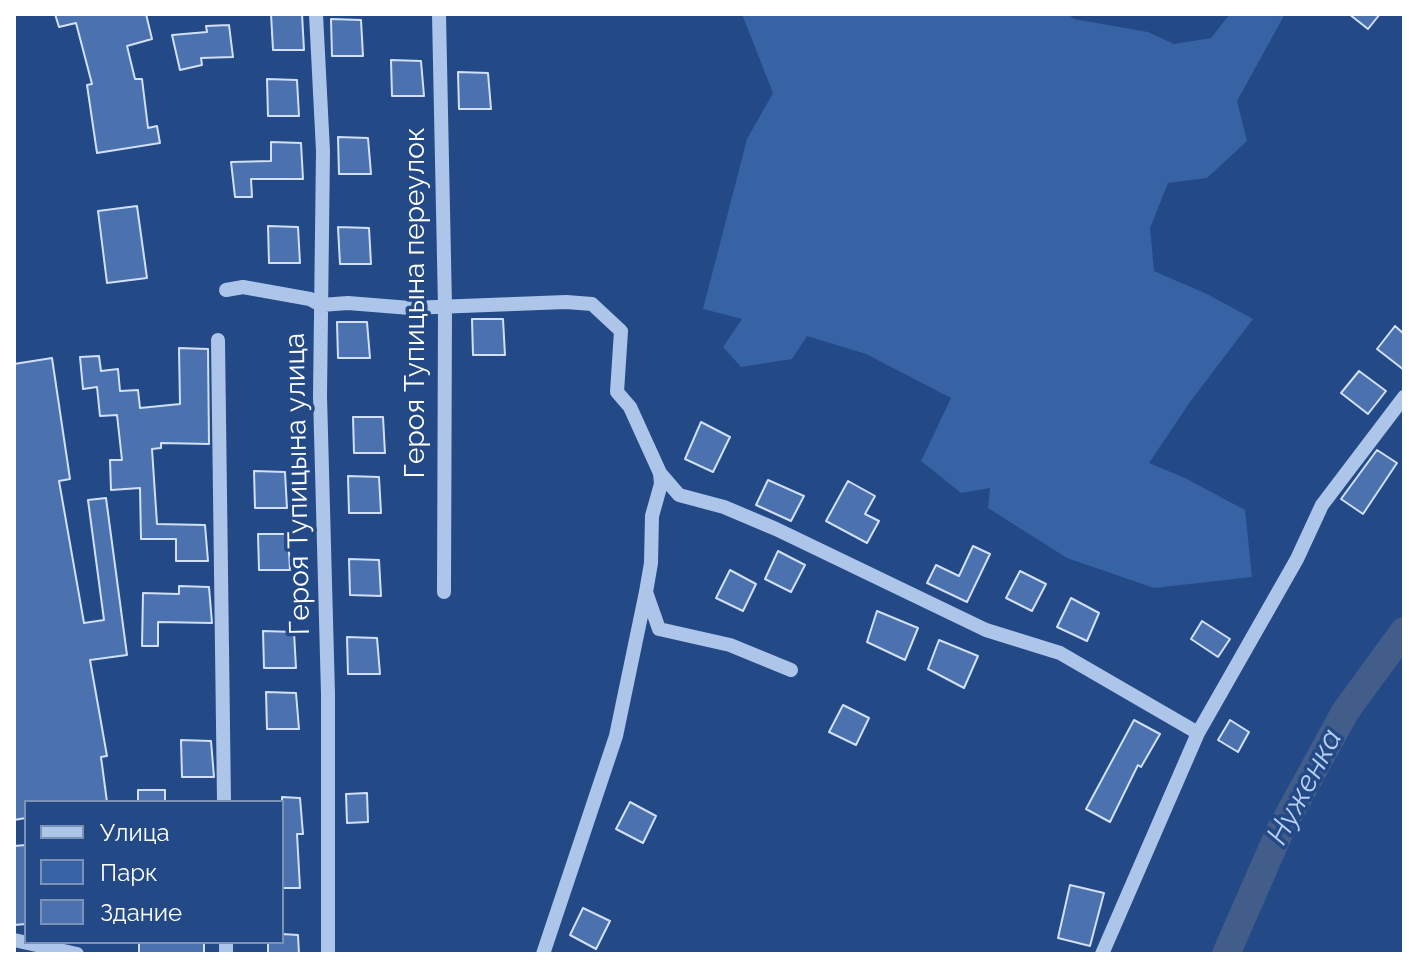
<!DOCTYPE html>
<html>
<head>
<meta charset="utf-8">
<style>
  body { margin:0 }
  #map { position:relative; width:1418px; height:968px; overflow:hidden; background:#234987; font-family:Raleway,sans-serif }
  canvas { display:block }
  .frame { position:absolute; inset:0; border:16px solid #fff; pointer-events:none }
  .legend { position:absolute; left:24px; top:800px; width:260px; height:144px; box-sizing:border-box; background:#234987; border:2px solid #7b92b7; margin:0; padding:10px 14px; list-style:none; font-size:24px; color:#fff }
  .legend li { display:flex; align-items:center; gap:16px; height:40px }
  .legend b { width:40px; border:2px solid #7b92b7 }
</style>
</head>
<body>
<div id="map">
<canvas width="1418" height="968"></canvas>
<div class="frame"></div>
<ul class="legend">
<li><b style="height:10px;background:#adc5e9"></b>Улица</li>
<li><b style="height:22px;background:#3762a4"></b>Парк</li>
<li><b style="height:22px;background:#4b72af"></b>Здание</li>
</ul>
</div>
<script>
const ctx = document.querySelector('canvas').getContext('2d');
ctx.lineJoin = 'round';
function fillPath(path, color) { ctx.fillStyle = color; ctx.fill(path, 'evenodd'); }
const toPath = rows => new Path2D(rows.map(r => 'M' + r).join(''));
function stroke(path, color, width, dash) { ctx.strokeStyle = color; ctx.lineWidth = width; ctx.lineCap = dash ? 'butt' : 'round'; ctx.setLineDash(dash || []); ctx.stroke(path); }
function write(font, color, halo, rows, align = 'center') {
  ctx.font = font + ' Raleway,sans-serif'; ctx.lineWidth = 7; ctx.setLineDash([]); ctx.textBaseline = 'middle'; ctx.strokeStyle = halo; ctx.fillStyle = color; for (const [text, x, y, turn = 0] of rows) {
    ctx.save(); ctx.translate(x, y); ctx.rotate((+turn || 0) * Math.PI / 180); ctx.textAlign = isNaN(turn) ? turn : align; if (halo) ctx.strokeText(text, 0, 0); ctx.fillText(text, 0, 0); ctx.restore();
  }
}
fillPath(toPath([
  [742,14,1068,14,1074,19,1148,32,1174,44,1211,38,1230,14,1285,14,1237,101,1247,141,1207,178,1168,183,1150,228,1154,271,1207,294,1253,319,1190,402,1149,463,1185,478,1245,510,1252,577,1154,588,1067,558,988,508,990,488,961,493,921,461,951,398,866,354,807,336,792,359,741,367,723,347,742,319,703,309,747,139,773,93]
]), '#3762a4');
stroke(toPath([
  [1226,954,1280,831,1345,712,1404,631]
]), '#425d8a', 28);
const building = toPath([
  [55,14,146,14,152,39,127,46,135,79,142,79,148,128,157,126,160,143,97,153,87,85,92,84,76,23,59,27,55,14],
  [271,14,302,14,304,50,273,50,271,14],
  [1349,14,1380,14,1368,29,1349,14],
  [331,19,361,20,363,56,332,56,331,19],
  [229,25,233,57,201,58,202,65,180,70,172,35,207,32,206,26,229,25],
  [391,60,421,61,424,96,392,96,391,60],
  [458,72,488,73,491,109,459,109,458,72],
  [267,79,297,80,299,116,268,116,267,79],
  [338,137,368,138,371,174,339,174,338,137],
  [271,142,301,143,303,179,251,179,252,197,235,197,231,162,271,161,271,142],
  [137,206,147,278,107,283,98,211,137,206],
  [268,226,298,227,300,263,269,263,268,226],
  [338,227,369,228,371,264,340,264,338,227],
  [472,319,503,319,505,355,473,355,472,319],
  [337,322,367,322,370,358,338,358,337,322],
  [1395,326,1404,334,1404,370,1377,349,1395,326],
  [179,348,208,349,209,444,161,443,161,448,152,449,157,524,205,525,208,561,176,561,176,539,141,539,140,488,111,490,110,460,122,460,117,415,100,416,97,387,83,389,80,357,99,356,101,371,118,369,120,391,138,390,140,408,180,404,179,348],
  [52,358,70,479,59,481,84,623,104,620,88,500,106,498,127,655,90,660,107,756,101,757,107,802,26,802,26,818,14,820,14,364,52,358],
  [1359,371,1386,391,1368,414,1341,393,1359,371],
  [353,417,383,417,385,453,354,453,353,417],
  [701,422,730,437,713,472,685,459,701,422],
  [1377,450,1397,463,1363,514,1341,499,1377,450],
  [254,471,285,472,287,508,255,508,254,471],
  [348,476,379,477,381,513,349,513,348,476],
  [768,480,804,496,791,521,756,505,768,480],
  [848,481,875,496,865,514,879,521,867,543,826,521,848,481],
  [258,534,288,534,290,570,259,570,258,534],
  [973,546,990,554,967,602,927,583,936,565,959,576,973,546],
  [778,551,805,565,791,592,765,579,778,551],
  [349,559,379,560,381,596,350,595,349,559],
  [730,570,756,584,743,611,716,598,730,570],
  [1020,571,1046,584,1032,611,1006,598,1020,571],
  [179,586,209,587,212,623,158,622,158,646,142,646,143,593,179,594,179,586],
  [1071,598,1099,613,1087,641,1057,627,1071,598],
  [877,611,918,628,905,660,867,642,877,611],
  [1202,621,1230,639,1218,657,1191,639,1202,621],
  [263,631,294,632,296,668,264,668,263,631],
  [347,637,377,638,380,674,348,674,347,637],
  [939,640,978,656,964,688,928,669,939,640],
  [266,692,296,693,299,729,267,729,266,692],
  [843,705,869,718,856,745,829,732,843,705],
  [1134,720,1160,734,1141,767,1138,765,1110,822,1086,809,1134,720],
  [1230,720,1249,732,1238,752,1218,740,1230,720],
  [181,740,211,741,214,777,182,777,181,740],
  [138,790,165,790,165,802,138,802,138,790],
  [367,793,368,822,347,823,346,794,367,793],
  [282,797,300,798,303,834,297,834,300,888,282,888,282,797],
  [630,802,656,816,643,843,616,829,630,802],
  [26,845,26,924,14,925,14,846,26,845],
  [1070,885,1104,893,1090,946,1058,938,1070,885],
  [583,908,610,921,596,949,570,935,583,908],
  [282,934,298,935,299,954,268,954,268,942,282,942,282,934],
  [139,942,204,943,204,954,139,954,139,942]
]);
fillPath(building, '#4b72af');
stroke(building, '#d1e0f7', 2);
stroke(toPath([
  [316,14,323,151,320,396,328,694,328,954],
  [439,14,445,307,444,592],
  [226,290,243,287,310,299,321,305,348,303,410,308,566,302,592,304,621,331,617,392,630,407,660,473,661,484,652,516,651,563,646,592,616,736,543,954],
  [218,340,224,802],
  [660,473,679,495,724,507,776,529,986,630,1060,653,1198,733],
  [646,592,659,629,730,645,791,670],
  [14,940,77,954],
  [226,942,226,954],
  [1102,954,1198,733,1297,559,1322,505,1404,397]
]), '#adc5e9', 14);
write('28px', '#fff', '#234987', [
  ["Героя Тупицына переулок",416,303,-90],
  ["Героя Тупицына улица",298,484,-91]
]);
write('italic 30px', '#b9cff1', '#234987', [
  ["Нуженка",1305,787,-62]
]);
</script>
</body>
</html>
